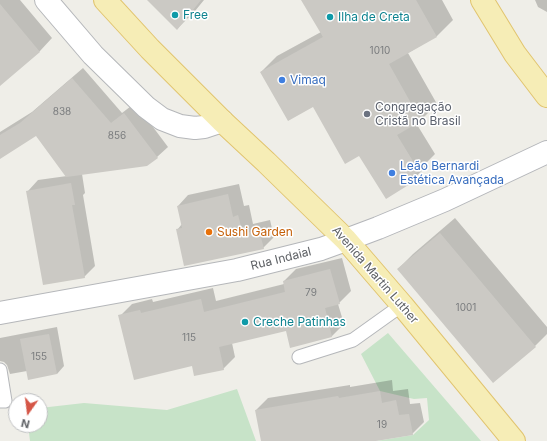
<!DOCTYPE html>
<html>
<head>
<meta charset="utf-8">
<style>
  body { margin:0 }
  #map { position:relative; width:547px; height:441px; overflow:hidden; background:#efeee8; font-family:Inter,sans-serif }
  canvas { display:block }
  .north { position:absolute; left:8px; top:393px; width:40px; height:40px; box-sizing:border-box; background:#fff; border:1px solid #bfc0c2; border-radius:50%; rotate:194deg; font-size:11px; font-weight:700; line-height:16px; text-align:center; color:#5f6266 }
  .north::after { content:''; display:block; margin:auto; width:14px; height:18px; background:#d55647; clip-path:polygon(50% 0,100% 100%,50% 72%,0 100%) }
</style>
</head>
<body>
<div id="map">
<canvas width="547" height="441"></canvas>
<div class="north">N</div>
</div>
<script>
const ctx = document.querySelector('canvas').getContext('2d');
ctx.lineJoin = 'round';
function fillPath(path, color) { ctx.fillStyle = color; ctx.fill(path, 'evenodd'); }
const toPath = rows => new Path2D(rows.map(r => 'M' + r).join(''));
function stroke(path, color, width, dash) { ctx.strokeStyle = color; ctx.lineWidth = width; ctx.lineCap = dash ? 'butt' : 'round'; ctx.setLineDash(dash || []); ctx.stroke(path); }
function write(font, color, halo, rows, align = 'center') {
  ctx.font = font + ' Inter,sans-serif'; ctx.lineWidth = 3; ctx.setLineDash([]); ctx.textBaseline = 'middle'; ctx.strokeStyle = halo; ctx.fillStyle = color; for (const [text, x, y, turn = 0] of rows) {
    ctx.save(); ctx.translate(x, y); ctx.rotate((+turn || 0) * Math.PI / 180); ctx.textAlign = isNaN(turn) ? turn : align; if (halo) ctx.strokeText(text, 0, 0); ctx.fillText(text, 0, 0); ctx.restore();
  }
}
fillPath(toPath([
  [388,333,481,441,376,441,413,435,429,420,427,398,414,399,380,391,361,354],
  [237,389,256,441,30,441,28,425,40,425,40,408,84,403,167,410]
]), '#c7e3c8');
fillPath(toPath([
  [0,0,20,0,52,38,40,51,2,83,0,81],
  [148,0,204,0,195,11,177,29],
  [302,0,442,0,453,20,437,36,408,53,437,104,421,120,416,123,435,154,424,165,426,167,409,183,360,154,314,105,261,72,277,56,321,32],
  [535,0,547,0,547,12,538,7],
  [83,68,122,113,135,103,168,147,157,157,82,174,85,193,83,195,95,266,84,277,28,191,38,180,67,176,36,135,0,157,0,132,32,112],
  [239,184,244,206,249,205,253,224,270,220,274,237,263,248,177,230,182,224,178,206,188,195],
  [455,218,547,327,547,334,535,346,493,381,398,269,413,254],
  [342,258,351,291,338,304,344,324,332,336,291,347,287,330,232,343,235,357,223,369,193,365,120,316,132,304,152,299,153,302,213,288,216,301,284,284,284,281,296,269],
  [57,327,64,366,57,374,27,371,10,374,7,365,4,362,0,361,0,338],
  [392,380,393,391,408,389,410,404,420,403,424,422,412,434,369,441,262,441,256,410,268,398,350,385,350,387]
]), '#0003');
fillPath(toPath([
  [147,0,201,0,177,30],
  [301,0,416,0,437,37,389,64,421,121,397,135,419,171,407,179,410,184,386,199,359,156,345,164,313,107,288,121,260,72,323,37],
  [0,4,40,52,0,86],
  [72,78,111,123,124,113,158,158,147,166,66,177,36,136,0,159,0,135,20,123],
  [71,183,75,205,72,205,85,278,43,285,26,191],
  [228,194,233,217,238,215,243,234,259,230,264,249,184,266,176,229,182,228,177,206],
  [440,233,536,347,493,383,397,269],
  [330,269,340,304,325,308,332,337,290,348,286,331,219,347,224,370,194,376,192,366,134,380,118,315,140,310,141,313,201,299,204,312,285,292,283,281],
  [49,334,57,374,28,380,20,339],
  [380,391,382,403,396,400,399,415,409,414,413,435,376,441,261,441,255,410,338,396,339,398]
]), '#cbc9c4');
const service = toPath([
  [299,357,353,340,402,305],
  [0,370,5,401,0,401]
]);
const minor = toPath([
  [46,0,93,55,146,107,162,119,180,126,195,128,204,127,222,121],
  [0,313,237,270,321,249,346,240]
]);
const secondary = toPath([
  [346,240,378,228,445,200,547,152]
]);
const primary = toPath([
  [105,0,150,49,222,121,266,162,346,240,402,305,514,441],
  [482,0,515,54,547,96]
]);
stroke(service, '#b5b7ba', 15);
stroke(minor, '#b5b7ba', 24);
stroke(secondary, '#b4b6ba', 24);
stroke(primary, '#e1c46e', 24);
stroke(service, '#fff', 13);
stroke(minor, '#fff', 22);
stroke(secondary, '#fff', 22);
stroke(primary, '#f6edb6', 22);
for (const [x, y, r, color] of [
  [175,15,4,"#0f9aa8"],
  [330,17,4,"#0f9aa8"],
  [282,80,4,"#3f7fe0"],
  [367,114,4,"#6b7280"],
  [392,173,4,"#3f7fe0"],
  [209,232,4,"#e8710a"],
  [245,322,4,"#0f9aa8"]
]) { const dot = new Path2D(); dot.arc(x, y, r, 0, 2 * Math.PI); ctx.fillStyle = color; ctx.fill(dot); stroke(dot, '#fff', 1.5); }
write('10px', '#7a7c7e', null, [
  ["1010",380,51],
  ["838",62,112],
  ["856",117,136],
  ["79",311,293],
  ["1001",466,308],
  ["115",189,338],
  ["155",39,357],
  ["19",382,425]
]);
write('12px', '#0d838f', '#fff', [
  ["Free",183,15],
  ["Ilha de Creta",338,17],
  ["Creche Patinhas",253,322]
], 'left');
write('12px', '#366cbe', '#fff', [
  ["Vimaq",290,80],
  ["Leão Bernardi",400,166],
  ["Estética Avançada",400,180]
], 'left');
write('12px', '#5b616d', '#fff', [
  ["Congregação",375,107],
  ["Cristã no Brasil",375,121]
], 'left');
write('12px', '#c56008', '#fff', [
  ["Sushi Garden",217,232]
], 'left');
write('12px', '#5f6266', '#fff', [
  ["Rua Indaial",281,259,-14],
  ["Avenida Martin Luther",375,275,49]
]);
</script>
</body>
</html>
